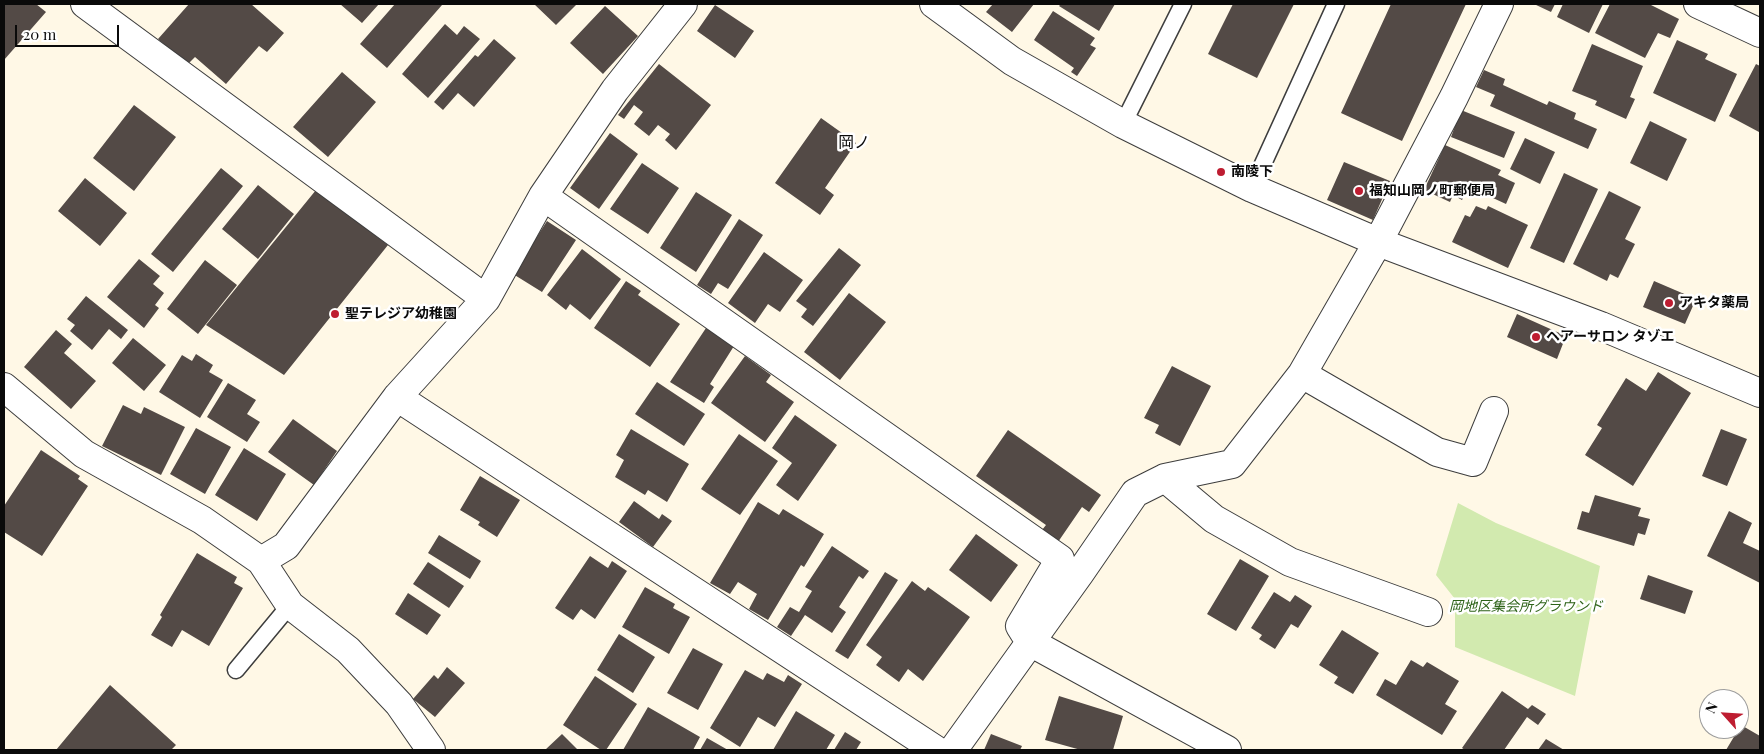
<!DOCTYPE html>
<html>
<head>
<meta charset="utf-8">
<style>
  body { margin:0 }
  #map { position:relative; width:1764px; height:754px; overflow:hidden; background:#fff8e6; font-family:"Playfair Display",serif }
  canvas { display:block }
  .frame { position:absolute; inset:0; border:5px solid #0a0a0a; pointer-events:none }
  .north { position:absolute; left:1699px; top:689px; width:50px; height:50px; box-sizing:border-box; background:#fff; border:1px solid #9d9d9d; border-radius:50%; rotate:296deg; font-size:14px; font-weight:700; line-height:20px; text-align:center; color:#0a0a0a }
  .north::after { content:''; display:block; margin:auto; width:18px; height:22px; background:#be1d31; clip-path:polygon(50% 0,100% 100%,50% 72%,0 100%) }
  .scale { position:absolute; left:15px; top:25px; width:104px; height:22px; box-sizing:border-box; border:2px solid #0a0a0a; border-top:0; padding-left:6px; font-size:15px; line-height:18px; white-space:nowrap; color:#0a0a0a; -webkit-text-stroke:4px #fff; paint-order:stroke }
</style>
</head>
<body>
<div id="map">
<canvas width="1764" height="754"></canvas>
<div class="frame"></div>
<div class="north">N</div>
<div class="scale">20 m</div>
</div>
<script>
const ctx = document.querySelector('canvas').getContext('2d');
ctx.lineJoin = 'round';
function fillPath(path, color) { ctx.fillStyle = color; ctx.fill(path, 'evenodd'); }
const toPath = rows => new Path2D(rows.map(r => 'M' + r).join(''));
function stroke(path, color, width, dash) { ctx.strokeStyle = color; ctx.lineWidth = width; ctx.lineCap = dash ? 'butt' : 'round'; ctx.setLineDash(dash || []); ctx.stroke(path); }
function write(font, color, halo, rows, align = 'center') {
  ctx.font = font + ' "Playfair Display","Noto Sans JP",serif'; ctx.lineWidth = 5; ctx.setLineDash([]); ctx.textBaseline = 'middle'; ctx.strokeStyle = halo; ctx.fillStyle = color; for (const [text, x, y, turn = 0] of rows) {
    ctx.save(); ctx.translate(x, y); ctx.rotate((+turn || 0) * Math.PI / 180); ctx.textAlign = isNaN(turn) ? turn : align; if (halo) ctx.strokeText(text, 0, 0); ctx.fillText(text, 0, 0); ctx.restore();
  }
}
fillPath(toPath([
  [1458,503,1496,523,1600,566,1575,696,1455,647,1455,599,1436,575]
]), '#d2eaaf');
fillPath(toPath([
  [4,4,36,4,46,12,4,60],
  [189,4,251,4,284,33,267,52,259,46,226,84,195,57,187,65,158,39],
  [340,4,379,4,362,23],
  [395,4,440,4,442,5,387,68,360,44],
  [534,4,577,4,556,25],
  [993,4,1034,4,1012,32,986,12],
  [1061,4,1115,4,1099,31,1059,6],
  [1233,4,1294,4,1257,78,1208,54],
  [1391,4,1466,4,1402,141,1341,113],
  [1534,4,1555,4,1551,12],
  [1563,4,1603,4,1589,33,1557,17],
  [1610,4,1649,4,1679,19,1670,38,1658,33,1645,58,1595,33],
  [715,5,754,31,735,58,697,31],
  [605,6,638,36,603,74,570,43],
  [1053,11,1095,38,1090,45,1096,48,1077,76,1071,72,1074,68,1034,40],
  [445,24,457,35,464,26,480,39,428,98,402,74],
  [494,39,516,58,474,107,458,93,443,110,434,102,475,55,478,57],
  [1677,40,1708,54,1705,59,1737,74,1715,122,1653,93],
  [1592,44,1643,66,1630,97,1635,99,1626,119,1595,105,1597,101,1572,91],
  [659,64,711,105,676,150,665,140,670,134,658,125,649,136,634,124,643,112,634,105,624,119,618,115],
  [1756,64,1760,66,1760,129,1759,132,1729,116],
  [1484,70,1505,79,1503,85,1547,105,1549,101,1576,113,1574,119,1597,129,1588,149,1490,106,1495,95,1476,87],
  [342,72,376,102,328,157,293,127],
  [134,105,176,137,134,191,93,158],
  [1461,110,1515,132,1504,158,1451,137],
  [821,118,856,143,825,188,834,195,820,215,775,183],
  [1650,121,1687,139,1667,181,1630,163],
  [610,133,638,154,599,209,570,188],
  [1525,138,1555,152,1540,184,1510,169],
  [1445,145,1501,170,1498,175,1515,183,1506,204,1469,187,1462,200,1453,195,1450,202,1424,190],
  [1344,162,1390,181,1373,220,1327,200],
  [642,163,679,188,648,234,610,209],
  [221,168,243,186,173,272,151,254],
  [1564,173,1598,189,1564,263,1530,248],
  [85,178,127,213,100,246,58,211],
  [258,185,294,214,258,259,222,229],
  [316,190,388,245,284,375,206,325],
  [1609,191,1641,207,1625,239,1635,244,1618,278,1610,274,1607,281,1573,264],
  [696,192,732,215,696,272,660,248],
  [1476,206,1486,210,1488,206,1528,225,1508,268,1452,242,1465,215,1470,217],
  [739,219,763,235,728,289,718,283,711,294,697,285],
  [547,221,576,240,542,292,513,274],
  [839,248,861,265,813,326,801,317,807,309,796,301],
  [582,249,621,279,590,320,570,304,566,310,547,295],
  [764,252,803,280,780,312,768,304,755,323,728,303],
  [139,259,160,276,153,284,164,293,155,305,159,308,144,328,107,297],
  [205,260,237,285,198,334,167,309],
  [626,281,641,291,638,295,680,324,650,367,594,328],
  [1654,281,1696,299,1685,324,1643,307],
  [849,293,886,322,840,380,804,352],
  [86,296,128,330,121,339,109,329,92,350,70,331,75,325,67,319],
  [1517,314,1566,336,1557,359,1507,337],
  [706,328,734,346,710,384,714,387,704,403,670,382],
  [56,330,72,344,64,353,96,381,71,409,24,367],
  [133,338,166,365,144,391,112,363],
  [196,354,213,365,209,372,223,380,200,418,159,392,182,355,192,361],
  [745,356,771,375,766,382,794,402,765,442,711,403],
  [1172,366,1211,386,1180,446,1155,433,1159,425,1144,418],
  [1658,372,1691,393,1633,486,1585,455,1602,428,1597,425,1626,378,1646,391],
  [657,382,705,414,684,446,635,414],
  [228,383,256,400,247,414,260,422,247,442,207,417],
  [123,405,141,414,144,407,185,427,161,475,102,446],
  [795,415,837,445,798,501,776,485,792,463,772,448],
  [293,419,337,451,314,485,268,452],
  [196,428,231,447,205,494,170,474],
  [631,429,689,464,667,502,648,490,645,495,615,477,624,460,616,455],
  [1721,429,1747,439,1727,486,1702,476],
  [1008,430,1101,495,1089,512,1082,507,1058,542,1042,530,1046,525,976,476],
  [739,434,778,461,740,515,701,489],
  [244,448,286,474,257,521,215,495],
  [41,450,80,476,78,479,88,486,42,556,4,532,4,506],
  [480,476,520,500,497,537,478,525,480,522,460,510],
  [1595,495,1641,508,1638,516,1650,519,1645,535,1638,533,1634,546,1577,529,1582,511,1589,513],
  [634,501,659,519,662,514,672,521,653,547,619,522],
  [758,502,779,515,783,509,824,534,804,567,801,565,768,620,749,609,757,594,738,582,730,594,710,583],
  [1729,511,1752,523,1743,543,1760,551,1760,583,1707,556],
  [976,534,1018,565,991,602,949,570],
  [439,535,481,561,470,579,428,553],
  [832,546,869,571,863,579,859,576,839,607,846,612,832,633,805,615,791,636,777,627,790,607,799,612,812,591,805,587],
  [197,553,237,577,234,583,243,588,209,646,182,630,172,647,151,635,162,617,160,615],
  [590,556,608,568,612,561,627,571,595,619,581,609,573,620,555,608],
  [1240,559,1269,576,1236,631,1207,614],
  [428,562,464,586,449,608,413,584],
  [885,572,898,580,848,659,835,651],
  [1648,575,1693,591,1685,614,1640,599],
  [912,581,925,591,928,587,970,617,923,681,908,669,899,682,876,665,882,657,866,645],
  [645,587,675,604,673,608,690,617,669,654,622,627],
  [1274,592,1290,602,1295,595,1312,606,1298,628,1291,624,1275,649,1259,639,1262,635,1251,628],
  [408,593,441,615,427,635,395,614],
  [1342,630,1379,653,1353,694,1334,683,1338,677,1319,665],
  [619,634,655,657,633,693,597,670],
  [693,648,723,664,698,710,667,693],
  [1411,660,1423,667,1427,662,1459,681,1445,704,1457,711,1442,735,1376,695,1385,679,1396,685],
  [447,667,465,683,435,717,413,699,434,675,438,679],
  [745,670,763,680,767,673,784,682,788,675,802,684,775,727,758,717,740,747,710,728],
  [595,676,637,704,606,750,601,750,563,725],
  [110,685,176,745,171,750,56,750],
  [1502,691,1528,709,1532,705,1546,714,1538,725,1527,717,1504,750,1465,750,1462,748],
  [1059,696,1123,716,1113,750,1081,750,1045,740],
  [648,707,700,737,693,750,623,750],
  [796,711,835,735,826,750,773,750],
  [1741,725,1760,736,1760,750,1726,750],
  [845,732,861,742,856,750,834,750],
  [562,734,578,750,545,750],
  [991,734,1022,746,1020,750,984,750],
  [707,738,728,750,700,750],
  [1546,739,1564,750,1538,750]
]), '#534a46');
const service = toPath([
  [1123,124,1183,4],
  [1252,188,1336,4],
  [236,670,290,605]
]);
const minor = toPath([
  [85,4,486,299],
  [934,4,1012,61,1123,124,1252,188,1378,242,1601,326,1760,393],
  [1698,4,1760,33],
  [543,196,1060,559,1020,626,1030,642,1227,750],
  [1302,374,1437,452,1473,462,1494,411],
  [4,387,84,454,202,520,261,561,290,605,348,650,399,704,431,750],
  [397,397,936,750],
  [1165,478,1214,519,1290,562,1428,612],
  [261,561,286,546,397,397,486,299,543,196,615,90,683,4],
  [953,750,1080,573,1135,493,1165,478,1232,464,1302,374,1378,242,1454,97,1499,4]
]);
stroke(service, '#3d3d3d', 19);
stroke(minor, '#3d3d3d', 30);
stroke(service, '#fff', 16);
stroke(minor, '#fff', 28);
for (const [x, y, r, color] of [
  [1221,172,5,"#be1d31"],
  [1359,191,5,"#be1d31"],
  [1669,303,5,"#be1d31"],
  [335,314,5,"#be1d31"],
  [1536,337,5,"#be1d31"]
]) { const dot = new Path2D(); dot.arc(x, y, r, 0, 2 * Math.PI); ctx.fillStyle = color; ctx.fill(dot); stroke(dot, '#fff', 2); }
write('bold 14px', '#0a0a0a', '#fff', [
  ["南陵下",1231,172],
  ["福知山岡ノ町郵便局",1369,191],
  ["アキタ薬局",1679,303],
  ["聖テレジア幼稚園",345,314],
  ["ヘアーサロン タゾエ",1546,337]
], 'left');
write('italic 14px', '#2e6319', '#fff', [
  ["岡地区集会所グラウンド",1526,607]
]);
write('16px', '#0a0a0a', '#fff', [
  ["岡ノ",854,143]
]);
</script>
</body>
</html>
